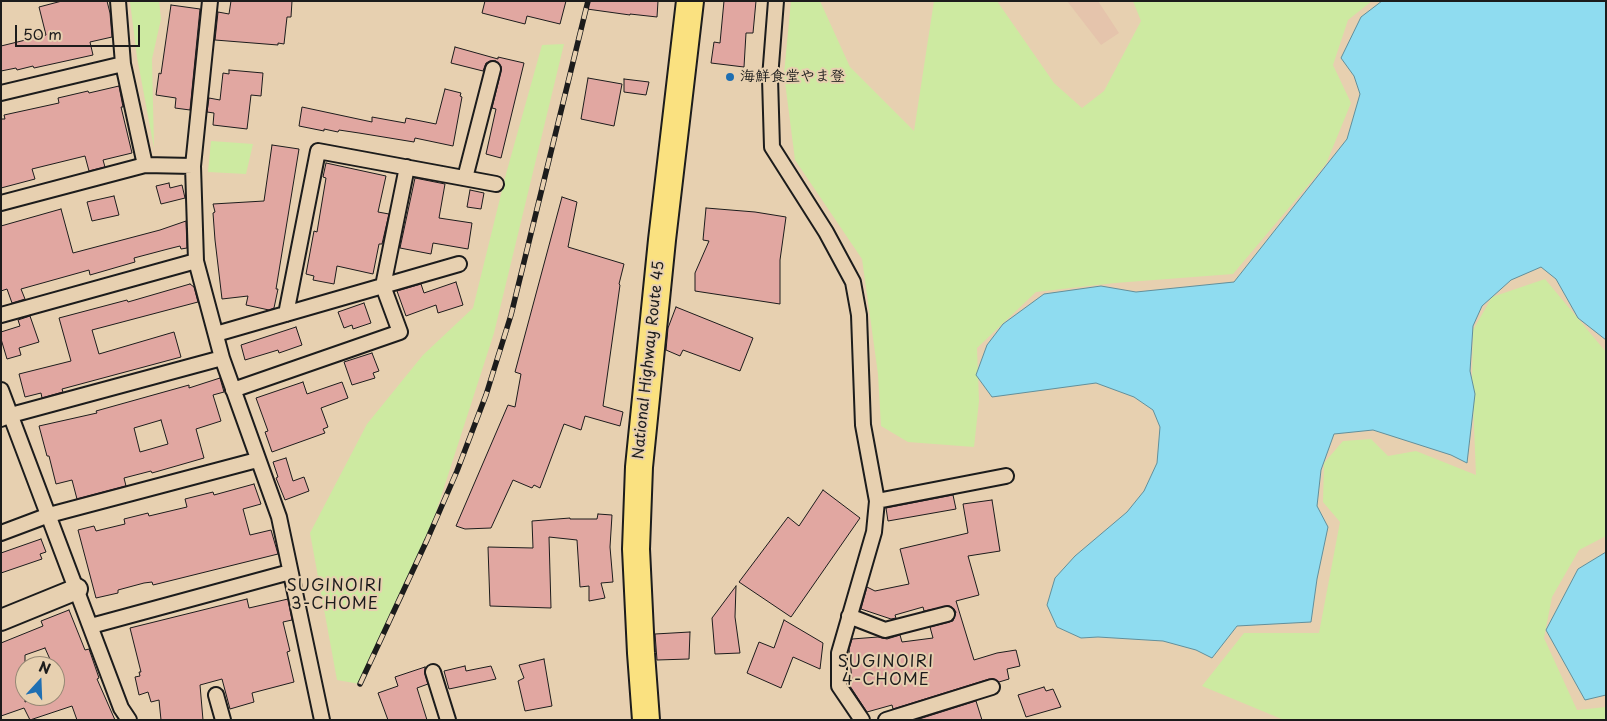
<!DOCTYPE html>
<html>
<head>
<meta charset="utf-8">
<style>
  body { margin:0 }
  #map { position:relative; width:1607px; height:721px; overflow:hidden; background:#e7d0b0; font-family:"Playpen Sans",sans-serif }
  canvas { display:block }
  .frame { position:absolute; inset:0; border:2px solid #1c1c1c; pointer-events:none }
  .north { position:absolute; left:15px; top:656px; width:50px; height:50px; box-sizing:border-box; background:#e7d0b0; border:1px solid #968875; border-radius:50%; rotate:20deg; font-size:14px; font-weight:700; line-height:20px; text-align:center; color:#1c1c1c }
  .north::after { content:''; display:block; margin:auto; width:18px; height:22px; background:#1f6fb2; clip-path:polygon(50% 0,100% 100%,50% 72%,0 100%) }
  .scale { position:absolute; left:15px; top:25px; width:125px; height:22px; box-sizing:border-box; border:2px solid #1c1c1c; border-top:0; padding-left:6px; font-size:15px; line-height:18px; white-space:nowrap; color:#1c1c1c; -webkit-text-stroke:4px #e7d0b0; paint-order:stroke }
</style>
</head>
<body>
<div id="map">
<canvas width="1607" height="721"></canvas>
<div class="frame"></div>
<div class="north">N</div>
<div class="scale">50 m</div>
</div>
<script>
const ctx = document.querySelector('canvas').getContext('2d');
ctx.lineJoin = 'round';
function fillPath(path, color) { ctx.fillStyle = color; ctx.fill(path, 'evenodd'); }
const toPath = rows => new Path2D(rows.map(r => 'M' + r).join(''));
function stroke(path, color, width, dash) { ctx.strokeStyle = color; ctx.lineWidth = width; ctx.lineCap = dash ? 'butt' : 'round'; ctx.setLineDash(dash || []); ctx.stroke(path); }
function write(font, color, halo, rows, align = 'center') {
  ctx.font = font + ' "Playpen Sans","Klee One",sans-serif'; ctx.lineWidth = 4; ctx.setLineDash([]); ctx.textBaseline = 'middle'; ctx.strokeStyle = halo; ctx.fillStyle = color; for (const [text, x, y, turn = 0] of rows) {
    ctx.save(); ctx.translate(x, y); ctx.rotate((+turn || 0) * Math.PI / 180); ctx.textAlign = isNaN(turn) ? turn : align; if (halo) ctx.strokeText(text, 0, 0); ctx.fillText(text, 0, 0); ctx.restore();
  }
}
fillPath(toPath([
  [1067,1,1098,1,1119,33,1101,45]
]), '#e5c4ac');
fillPath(toPath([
  [137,1,159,1,161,19,152,59,154,148,137,57,130,2],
  [791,1,820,1,850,67,914,131,934,1,997,1,1054,83,1082,108,1104,91,1141,21,1133,1,1372,1,1348,20,1333,65,1351,103,1326,164,1233,274,1115,283,1036,292,977,348,979,401,974,447,908,442,881,426,878,374,862,259,795,160,784,74],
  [564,44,494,333,427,540,360,684,337,680,310,533,367,424,423,355,473,308,506,174,542,45],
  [211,141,253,144,246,174,208,172],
  [1545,279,1606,352,1606,536,1579,550,1552,597,1544,638,1577,710,1606,707,1606,720,1284,720,1202,686,1244,633,1319,633,1340,522,1323,502,1324,463,1343,441,1371,439,1388,456,1416,451,1476,475,1472,379,1473,330,1492,297]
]), '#cdeaa1');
const water = toPath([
  [1382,1,1606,1,1606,340,1578,318,1556,279,1541,267,1511,280,1482,306,1473,326,1470,371,1475,394,1467,463,1451,455,1373,430,1334,434,1321,470,1317,506,1328,527,1317,579,1311,622,1237,626,1212,658,1196,650,1163,641,1098,637,1081,638,1057,627,1047,605,1055,578,1075,556,1127,512,1144,491,1157,463,1160,427,1153,410,1134,397,1096,383,992,397,976,375,987,345,1003,324,1044,294,1101,286,1136,292,1234,282,1347,139,1360,94,1354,76,1341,58,1361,17,1382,1],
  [1606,552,1606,695,1585,700,1546,630,1578,569,1606,552]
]);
fillPath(water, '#8fdcf0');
stroke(water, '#618f9b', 1);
const building = toPath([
  [62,1,107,1,110,13,112,37,90,42,93,55,34,68,33,66,17,70,16,68,1,71,1,46,46,35,39,7,62,1],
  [231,1,292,1,291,17,287,17,284,44,278,43,278,45,215,40,218,12,229,14,231,1],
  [485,1,566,1,560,24,527,16,525,24,482,13,485,1],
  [588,1,658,1,657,17,630,14,630,15,587,9,588,1],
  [724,1,756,1,753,33,746,33,744,67,711,63,714,42,720,43,724,1],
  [171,5,200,9,190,110,175,108,176,98,156,95,159,73,161,74,171,5],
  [455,47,498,59,498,57,524,63,501,158,486,154,496,109,492,108,501,71,501,66,496,61,490,61,486,63,483,71,451,63,455,47],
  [229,70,263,73,261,96,251,95,247,129,213,125,214,113,207,112,209,98,220,100,223,73,229,74,229,70],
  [588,78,622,84,614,126,581,119,588,78],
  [624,79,649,82,646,95,624,92,624,79],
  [119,86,123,107,121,107,132,153,103,160,105,167,89,171,85,156,32,169,35,179,1,188,1,119,5,119,4,115,59,103,58,98,88,91,89,93,119,86],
  [445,89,461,93,460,96,462,97,453,146,415,138,414,142,359,133,339,130,338,132,324,129,324,131,299,126,302,107,372,122,372,117,405,123,406,118,436,124,445,89],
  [272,145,299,149,276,289,278,289,274,308,269,310,246,305,248,296,222,299,215,240,213,213,215,212,213,204,264,201,272,145],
  [326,163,386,176,378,212,389,214,382,244,379,244,373,274,337,266,334,284,313,280,314,276,306,274,314,231,317,232,326,178,323,177,326,163],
  [415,178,445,184,439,218,472,223,468,249,433,243,431,254,400,248,415,178],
  [169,183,170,188,182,185,185,198,161,204,156,186,169,183],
  [470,190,484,193,481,209,467,207,470,190],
  [114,196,119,215,92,221,87,202,114,196],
  [562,197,577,202,568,247,624,264,619,284,620,285,603,406,623,412,620,426,585,416,581,430,564,424,540,488,534,485,532,488,513,480,491,528,465,529,456,526,508,405,515,407,521,374,515,372,562,197],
  [706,208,755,212,786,217,780,260,780,304,695,291,695,273,709,241,703,240,706,208],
  [61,209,73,253,160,230,186,221,187,248,181,249,180,246,168,249,134,258,135,262,90,275,89,270,21,289,25,299,12,303,7,289,1,291,1,226,61,209],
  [456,282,463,305,438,313,436,305,406,316,397,291,421,284,424,293,456,282],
  [190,284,194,287,198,302,92,330,99,354,174,332,181,357,62,389,63,392,42,398,41,393,25,397,19,374,71,361,59,318,127,300,128,302,190,284],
  [364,303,371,323,353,329,352,325,344,328,338,312,364,303],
  [676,307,753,338,740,371,683,350,680,356,666,350,668,328,676,307],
  [30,316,39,342,19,348,21,355,7,359,1,339,1,332,20,326,18,320,30,316],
  [296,327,302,345,279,353,278,350,245,360,241,345,296,327],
  [372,353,379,371,373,373,375,378,352,385,344,362,372,353],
  [220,378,224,392,213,395,221,421,196,429,204,458,152,473,151,471,124,478,126,486,77,499,72,480,56,484,49,456,47,456,39,426,97,413,96,411,189,385,189,388,220,378],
  [161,420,168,444,140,452,134,428,161,420],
  [303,382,307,394,342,382,348,398,321,408,328,427,323,429,325,433,272,452,265,432,268,431,256,398,303,382],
  [286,458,293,481,304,477,309,491,285,500,276,478,278,477,273,462,286,458],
  [254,484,261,504,243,509,250,535,271,530,278,554,153,585,152,582,144,583,118,590,118,593,96,598,78,530,94,526,96,531,125,524,124,519,148,513,149,516,187,507,185,499,213,492,214,495,254,484],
  [823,490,860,518,791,617,739,582,788,517,799,526,823,490],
  [953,495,956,509,888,521,886,508,953,495],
  [992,500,1000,551,968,556,979,595,956,601,974,660,997,653,1016,650,1020,666,1007,669,1009,679,999,682,994,679,989,679,893,709,892,705,867,712,848,683,848,682,852,681,849,649,852,639,878,637,887,639,900,635,902,642,933,638,930,627,953,621,956,612,953,608,949,606,924,611,923,607,895,615,896,618,891,619,861,609,867,587,875,591,909,584,900,549,968,533,963,504,992,500],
  [598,514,612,515,610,547,613,582,601,583,605,598,589,601,589,586,580,587,577,540,549,537,551,608,490,606,488,547,533,548,532,521,570,518,570,519,597,519,598,514],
  [41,539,46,552,40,554,42,559,1,573,1,553,41,539],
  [736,586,735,617,740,653,715,654,712,618,736,586],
  [247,599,249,608,288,599,292,620,283,622,290,651,287,652,294,682,252,693,254,702,230,709,222,679,200,685,203,720,161,720,159,700,151,702,148,692,139,695,135,677,140,676,139,672,141,672,130,628,247,599],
  [69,610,85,650,89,649,99,678,97,679,115,720,77,720,72,706,30,720,24,708,1,716,1,643,43,626,41,621,69,610],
  [45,648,53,666,55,666,55,671,62,688,55,691,55,696,42,696,25,702,25,655,45,648],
  [784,620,823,643,820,669,793,657,781,688,747,673,759,642,774,648,784,620],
  [690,632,689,659,657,660,655,634,690,632],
  [544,659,552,706,525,711,518,681,524,678,519,665,544,659],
  [465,666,466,671,491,666,496,679,449,689,444,671,465,666],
  [425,667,425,674,428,684,417,688,427,720,388,720,378,693,398,686,395,677,425,667],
  [1044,687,1046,691,1053,689,1061,707,1026,717,1018,695,1044,687],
  [976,701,982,720,916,720,976,701]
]);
fillPath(building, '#e1a7a1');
stroke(building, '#1c1c1c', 1);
const street = toPath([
  [118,1,123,64,145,165],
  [210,1,193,166,196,261,222,358,279,517,322,720],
  [776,1,770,78,772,147,826,232,853,282,859,315,863,425,877,501,874,532,839,653,839,686,862,720],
  [1,93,123,64],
  [465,178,493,69],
  [1,203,145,165,193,166],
  [286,314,318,151,496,184],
  [1,315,196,261],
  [216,334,459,264],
  [1,390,121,708,129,720],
  [233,390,400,332,383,286,407,167],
  [1,419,11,415,222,358],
  [877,501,1006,476],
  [1,533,49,515,257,460],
  [849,616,885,630,947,614],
  [91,626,290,572],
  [433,672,448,720],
  [216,695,223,720],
  [886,720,992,687]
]);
const secondary = toPath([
  [1,620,77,589]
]);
const highway = toPath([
  [646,720,641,653,636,549,639,467,662,240,690,1]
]);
stroke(street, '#1c1c1c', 18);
stroke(secondary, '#1c1c1c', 24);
stroke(highway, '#1c1c1c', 30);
stroke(street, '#e7d0b0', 14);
stroke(secondary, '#e7d0b0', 20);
stroke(highway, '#fae180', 26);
const rail = toPath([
  [360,684,427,540,457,471,486,395,511,315,588,1]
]);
stroke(rail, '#1c1c1c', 5.5);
stroke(rail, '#e7d0b0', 4, [11]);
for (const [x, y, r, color] of [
  [730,77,5,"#1f6fb2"]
]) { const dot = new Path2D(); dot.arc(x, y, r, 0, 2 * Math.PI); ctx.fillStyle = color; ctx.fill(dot); stroke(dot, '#e7d0b0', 2); }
write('bold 15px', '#1c1c1c', '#e7d0b0', [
  ["海鮮食堂やま登",740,77]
], 'left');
write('15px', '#1c1c1c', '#e7d0b0', [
  ["National Highway Route 45",649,360,-84]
]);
ctx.letterSpacing = '1px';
write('16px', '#1c1c1c', '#e7d0b0', [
  ["SUGINOIRI",335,587],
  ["3-CHOME",335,605],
  ["SUGINOIRI",886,663],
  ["4-CHOME",886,681]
]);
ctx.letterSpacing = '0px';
</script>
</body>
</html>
